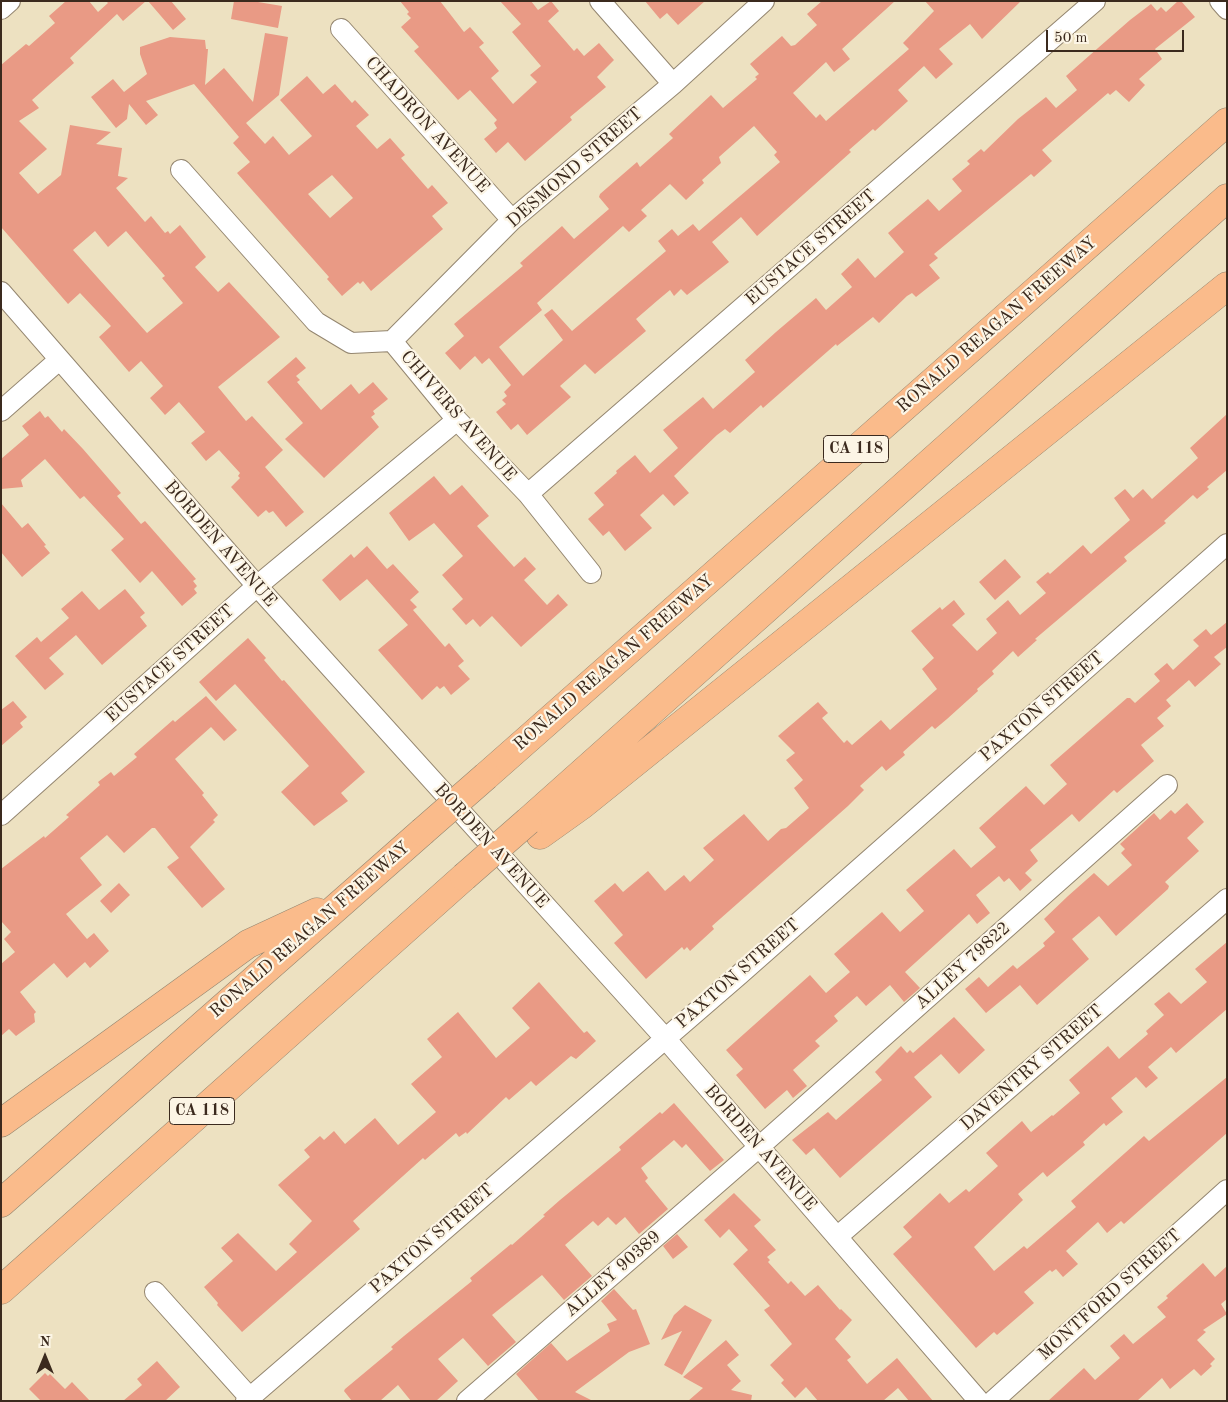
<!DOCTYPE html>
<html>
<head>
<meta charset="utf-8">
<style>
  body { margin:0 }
  #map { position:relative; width:1228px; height:1402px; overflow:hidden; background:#ede1c1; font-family:"Old Standard TT",serif }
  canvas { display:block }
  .frame { position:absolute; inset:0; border:2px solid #3b2a1e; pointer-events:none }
  .north { position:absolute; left:20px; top:1332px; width:50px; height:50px; -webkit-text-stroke:4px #fcf5e5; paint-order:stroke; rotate:0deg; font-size:14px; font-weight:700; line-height:20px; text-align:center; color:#3b2a1e }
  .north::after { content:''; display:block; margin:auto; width:18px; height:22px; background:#3b2a1e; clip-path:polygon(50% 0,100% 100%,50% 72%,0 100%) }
  .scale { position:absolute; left:1046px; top:30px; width:138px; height:22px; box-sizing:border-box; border:2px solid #3b2a1e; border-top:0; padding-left:6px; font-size:15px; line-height:18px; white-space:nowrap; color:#3b2a1e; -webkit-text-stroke:4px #fcf5e5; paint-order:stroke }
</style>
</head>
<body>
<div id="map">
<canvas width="1228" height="1402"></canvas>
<div class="frame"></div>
<div class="north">N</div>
<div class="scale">50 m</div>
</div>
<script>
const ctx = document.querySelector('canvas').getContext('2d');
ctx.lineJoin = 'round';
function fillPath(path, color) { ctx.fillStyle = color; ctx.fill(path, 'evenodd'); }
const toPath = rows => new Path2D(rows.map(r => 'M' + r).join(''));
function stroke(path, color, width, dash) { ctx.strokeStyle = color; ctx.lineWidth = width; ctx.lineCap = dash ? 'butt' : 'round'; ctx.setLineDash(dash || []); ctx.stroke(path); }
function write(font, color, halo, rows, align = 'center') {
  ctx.font = font + ' "Old Standard TT",serif'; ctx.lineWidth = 4.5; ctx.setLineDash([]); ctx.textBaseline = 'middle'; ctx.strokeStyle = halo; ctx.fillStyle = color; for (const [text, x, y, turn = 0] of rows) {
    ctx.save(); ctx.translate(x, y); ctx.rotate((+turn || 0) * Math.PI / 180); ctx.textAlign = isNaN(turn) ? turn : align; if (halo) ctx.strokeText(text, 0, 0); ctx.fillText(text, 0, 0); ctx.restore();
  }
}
fillPath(toPath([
  [66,1,89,1,98,12,108,3,106,1,146,1,123,21,117,14,70,58,74,63,32,100,39,108,19,121,47,149,19,173,38,194,61,175,70,125,111,132,96,144,122,148,118,176,128,178,116,188,145,222,151,216,165,233,168,231,170,234,180,225,206,257,195,267,218,292,229,282,280,337,218,387,246,421,252,416,283,450,265,467,304,512,286,527,273,511,269,513,266,510,258,517,231,487,240,478,238,476,240,473,219,450,206,461,191,443,205,432,179,402,165,415,150,398,163,386,141,361,129,372,99,337,111,326,80,293,68,304,1,227,1,65,26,44,29,46,55,23,49,16],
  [95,231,108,247,126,231,165,276,162,278,183,303,147,333,73,250],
  [148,1,171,1,186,19,173,30],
  [234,1,252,1,282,6,278,28,231,19],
  [400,1,440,1,464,32,470,27,484,43,479,47,499,71,491,78,513,104,537,82,530,75,541,66,512,32,521,24,500,1,531,1,538,10,551,1,559,11,548,21,574,51,577,48,584,56,599,43,614,60,597,77,606,87,570,117,572,120,525,161,508,142,496,153,484,139,497,128,494,123,497,120,470,90,458,100,414,51,419,47,401,27,411,18,407,14,409,12],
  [645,1,705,1,678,25,667,13,660,19],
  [822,1,895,1,842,49,850,59,834,72,826,62,793,93,816,118,820,114,826,121,909,49,903,43,934,11,925,1,1021,1,982,39,970,24,939,49,953,64,936,79,924,66,898,90,908,101,875,131,873,129,849,150,851,152,757,236,741,217,712,242,729,262,687,295,681,289,674,296,670,290,658,300,636,319,646,331,595,374,585,364,560,386,571,397,527,435,518,424,511,430,496,412,506,404,502,400,507,396,504,392,511,385,489,358,482,364,475,356,460,370,445,353,464,336,454,324,523,266,520,263,562,226,574,239,609,209,599,197,600,194,637,162,640,167,673,138,669,134,711,95,723,108,757,79,755,77,759,74,750,64,782,36,791,46,795,45,817,25,807,14],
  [754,126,777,152,774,155,780,162,699,231,693,224,678,236,672,229,658,241,666,251,572,331,552,309,544,315,563,340,523,376,499,347,542,310,537,303,623,226,629,232,647,216,641,210,670,184,686,200,704,183,702,180,721,163,719,157],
  [1178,1,1181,1,1195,17,1155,49,1162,59,1139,79,1145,85,1129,102,1116,90,1110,95,1108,93,1042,150,1052,161,1034,177,1031,174,934,254,938,258,929,265,940,278,916,297,912,293,907,296,879,323,873,317,837,346,836,344,763,408,761,405,730,433,725,429,717,435,674,476,689,493,674,506,663,494,640,515,652,528,625,551,609,531,603,536,588,519,604,505,594,493,617,473,616,471,635,455,650,473,678,448,663,430,703,397,713,409,737,388,755,372,745,360,776,332,816,298,826,310,852,287,841,274,858,258,875,278,904,252,888,233,928,199,939,211,962,191,952,179,970,164,967,161,981,149,984,152,1018,119,1046,97,1056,108,1077,90,1066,76,1130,20,1151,4,1157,11,1161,7,1166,12],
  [265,33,288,37,279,95,246,123,265,144,273,136,289,155,312,136,280,100,307,76,323,94,335,84,352,103,355,100,369,115,356,126,377,149,390,138,405,155,401,158,428,189,432,185,448,203,432,216,443,229,371,291,363,281,360,284,358,282,342,296,327,279,329,277,237,173,250,162,233,143,239,137,194,84,146,101,158,115,146,125,129,104,127,119,116,128,91,97,113,79,124,92,147,74,140,54,140,47,170,37,205,40,206,49,208,49,205,85,224,68,253,102],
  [332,175,353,198,330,218,308,194],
  [296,357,306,368,296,376,300,380,297,382,321,410,351,384,359,394,373,382,388,399,373,411,375,414,371,417,379,427,324,478,285,439,303,423,267,382],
  [40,411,45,418,48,416,62,432,64,429,83,449,121,493,117,496,141,524,145,521,196,579,193,581,197,586,194,589,197,593,182,606,152,571,140,583,111,550,124,539,84,496,80,499,45,459,21,480,23,487,1,489,1,459,29,435,22,426],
  [1227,414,1227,470,1207,487,1209,489,1197,499,1193,495,1164,521,1166,523,1124,557,1127,561,1035,639,1037,640,1018,657,1013,651,992,671,994,674,977,689,978,691,947,719,935,729,932,726,903,752,905,755,886,771,882,766,860,786,864,790,848,806,712,926,714,929,690,951,687,947,684,950,682,947,646,979,614,943,623,935,594,901,615,883,623,892,648,871,665,891,684,875,690,882,714,860,703,848,744,814,768,841,781,829,786,828,809,808,794,788,803,780,786,760,795,753,778,736,818,702,828,713,822,718,844,743,847,740,852,745,881,720,890,730,937,689,922,669,934,658,911,631,940,607,942,610,954,600,965,614,952,625,977,651,997,633,986,619,1008,600,1020,615,1046,593,1036,582,1048,572,1050,574,1083,545,1091,554,1130,520,1114,498,1125,489,1133,498,1143,489,1152,499,1198,458,1190,448],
  [434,476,450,495,462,485,489,516,477,526,514,567,525,557,536,569,524,580,547,605,558,594,568,605,521,647,492,616,480,627,473,619,466,625,452,609,463,599,442,575,463,556,434,523,409,541,389,513],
  [1,503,22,528,28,523,46,545,44,546,50,553,22,577,1,552],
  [367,546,387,569,393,564,419,592,410,600,417,607,413,610,445,647,449,643,464,661,458,666,470,679,451,695,444,686,440,689,437,686,422,700,378,650,408,625,367,579,340,601,322,580,351,554,354,558],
  [1005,559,1021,577,995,600,979,582],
  [125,589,145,613,140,617,147,626,102,665,76,635,49,658,64,674,45,690,15,656,37,637,41,642,69,618,61,609,82,591,99,610],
  [1227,622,1227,647,1214,657,1221,664,1195,687,1189,680,1166,700,1171,706,1157,718,1164,726,1141,745,1154,761,1117,793,1114,790,1079,822,1072,814,1030,850,1038,861,1025,873,1032,880,1020,891,1009,878,1004,882,999,876,976,895,990,913,977,924,969,914,905,972,920,988,904,1002,890,985,866,1006,857,996,834,1016,838,1021,815,1041,820,1046,793,1070,807,1086,793,1098,787,1090,765,1109,736,1075,743,1069,726,1050,810,975,826,993,850,972,834,954,882,912,900,932,924,911,906,890,954,849,971,868,996,847,979,828,1026,786,1044,805,1067,784,1050,765,1127,698,1130,698,1135,703,1160,681,1154,674,1167,663,1173,670,1199,646,1193,640,1206,629,1211,635],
  [248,638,266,658,264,660,282,681,284,680,365,772,341,793,348,801,314,826,281,792,309,766,235,684,216,701,199,682],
  [206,696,237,730,224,741,211,727,175,759,204,793,202,795,218,815,213,820,215,822,190,847,225,889,202,908,167,867,179,858,155,828,152,828,124,853,107,835,80,858,102,885,66,914,87,939,94,933,109,951,90,968,85,962,67,978,54,963,20,992,36,1012,34,1014,35,1022,16,1036,9,1029,1,1036,1,964,15,952,4,939,11,932,1,921,1,869,44,836,45,838,69,817,66,815,100,785,98,782,111,772,114,776,137,757,134,754,173,720,175,722],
  [13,701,27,717,20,723,23,727,1,746,1,710],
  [1187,803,1204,822,1187,838,1199,851,1165,882,1169,886,1168,889,1116,936,1099,916,1072,939,1089,959,1037,1005,1020,985,986,1013,965,989,979,977,988,987,1013,965,1017,969,1045,946,1043,943,1055,932,1044,919,1068,896,1094,873,1108,886,1132,865,1121,853,1125,849,1120,844,1154,813,1160,820,1171,810,1175,814],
  [119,883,130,895,111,913,100,901],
  [1227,942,1227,1009,1176,1053,1171,1047,1148,1067,1158,1078,1146,1088,1136,1077,1111,1098,1123,1112,1106,1126,1104,1123,1083,1142,1085,1145,1047,1177,1043,1172,1018,1194,1023,1200,974,1247,994,1271,1024,1246,1027,1249,1076,1207,1071,1201,1134,1145,1144,1136,1149,1141,1227,1077,1227,1133,1124,1224,1121,1221,1107,1233,1098,1222,1066,1251,1078,1264,1063,1277,1056,1269,1052,1272,1050,1270,1024,1292,1034,1303,997,1335,994,1332,976,1348,893,1254,912,1237,903,1227,940,1193,949,1203,966,1189,969,1192,998,1166,986,1153,1022,1121,1031,1132,1052,1115,1053,1116,1080,1093,1069,1080,1108,1046,1119,1059,1148,1034,1146,1031,1164,1015,1154,1004,1169,992,1181,1004,1207,982,1195,969],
  [539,982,584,1033,587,1031,596,1041,576,1059,571,1056,536,1086,531,1081,509,1100,506,1097,467,1134,466,1132,459,1137,456,1133,425,1160,423,1158,353,1221,360,1229,242,1332,217,1305,218,1303,204,1287,233,1261,221,1248,238,1233,276,1271,297,1252,289,1244,312,1221,278,1185,310,1157,304,1150,320,1136,324,1140,334,1131,345,1144,375,1118,398,1145,436,1112,411,1084,442,1057,427,1039,458,1012,496,1058,530,1028,512,1008],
  [954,1017,985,1050,959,1074,941,1054,914,1077,932,1097,840,1178,814,1148,806,1155,792,1140,828,1112,836,1120,882,1080,875,1072,901,1046,907,1053,910,1050,913,1053],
  [674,1103,724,1160,710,1171,686,1144,682,1148,674,1140,641,1168,648,1178,645,1181,668,1209,639,1234,625,1217,616,1225,608,1217,598,1226,593,1221,565,1245,592,1276,564,1300,542,1275,492,1315,516,1342,488,1366,463,1338,438,1359,458,1381,436,1401,411,1401,398,1385,380,1401,352,1401,344,1391,345,1389,393,1349,391,1347,404,1336,472,1281,470,1278,511,1244,512,1245,545,1216,543,1215,560,1200,621,1150,619,1147,660,1112,662,1114],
  [734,1193,761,1220,754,1226,776,1250,767,1257,770,1260,768,1262,788,1284,791,1281,805,1296,818,1285,840,1310,841,1309,852,1320,835,1339,851,1357,847,1360,867,1384,897,1358,933,1401,909,1401,898,1388,883,1401,818,1401,806,1387,795,1398,781,1383,784,1380,770,1365,792,1344,764,1310,770,1306,733,1264,748,1250,729,1229,720,1238,704,1220],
  [677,1234,688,1247,673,1259,663,1246],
  [1203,1263,1215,1277,1227,1266,1227,1299,1221,1304,1227,1314,1203,1330,1206,1332,1197,1340,1215,1359,1210,1364,1212,1366,1201,1376,1194,1369,1170,1389,1162,1378,1137,1401,1048,1401,1084,1368,1095,1380,1120,1358,1110,1346,1124,1334,1133,1344,1166,1317,1157,1307,1168,1298,1166,1296],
  [614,1289,633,1310,636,1309,650,1344,629,1352,575,1392,593,1401,539,1401,516,1374,551,1343,567,1361,610,1331,607,1324,617,1320,601,1301],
  [685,1305,712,1320,682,1375,664,1365,682,1331,661,1340,674,1315],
  [726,1340,739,1355,727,1365,741,1381,731,1390,752,1395,751,1401,688,1401,703,1388,683,1377],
  [157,1361,180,1387,165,1401,123,1401,142,1385,137,1379],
  [45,1373,48,1376,50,1374,65,1389,72,1382,90,1401,41,1401,29,1389]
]), '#e99a85');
const minor = toPath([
  [600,1,673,84],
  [1220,1,1227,9],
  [1,9,10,1],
  [341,29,512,220],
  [181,170,316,322,351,343,392,341,457,420,528,494,591,573],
  [1,292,257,586,664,1037,979,1401],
  [392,341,512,220,673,84,764,1],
  [1,411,59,360],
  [528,494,1095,1],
  [1,815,257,586,457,420],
  [837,1237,1227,899],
  [155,1292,250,1398],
  [246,1401,739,975,1227,544],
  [467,1401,759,1147,1167,785],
  [993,1401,1227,1190]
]);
const highway = toPath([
  [486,776,1227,122],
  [528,821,1227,198],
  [540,835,582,805,1227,286],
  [1,1123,248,944,317,912],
  [1,1203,422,832],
  [1,1290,464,877]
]);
stroke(minor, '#948670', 22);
stroke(highway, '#948670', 29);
stroke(minor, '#fff', 20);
stroke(highway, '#fabb8b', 28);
const highwayBridge = toPath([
  [422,832,486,776],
  [464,877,528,821]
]);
stroke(highwayBridge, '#948670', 29, []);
stroke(highwayBridge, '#fabb8b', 28);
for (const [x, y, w] of [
  [856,449,65],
  [202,1111,65]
]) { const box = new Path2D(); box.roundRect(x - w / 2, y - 13.5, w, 27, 4); ctx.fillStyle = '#fcf5e5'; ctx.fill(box); stroke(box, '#3b2a1e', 1); }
write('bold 16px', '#3b2a1e', null, [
  ["CA 118",856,449],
  ["CA 118",202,1111]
]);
write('18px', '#3b2a1e', '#fcf5e5', [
  ["CHADRON AVENUE",427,125,48],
  ["DESMOND STREET",575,168,-41],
  ["EUSTACE STREET",811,248,-41],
  ["RONALD REAGAN FREEWAY",997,325,-41],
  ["CHIVERS AVENUE",458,416,49],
  ["BORDEN AVENUE",220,544,49],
  ["RONALD REAGAN FREEWAY",614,663,-41],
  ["EUSTACE STREET",170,664,-42],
  ["PAXTON STREET",1042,707,-41],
  ["BORDEN AVENUE",491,846,48],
  ["RONALD REAGAN FREEWAY",310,930,-41],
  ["ALLEY 79822",963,966,-42],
  ["PAXTON STREET",738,974,-41],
  ["DAVENTRY STREET",1032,1068,-41],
  ["BORDEN AVENUE",760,1148,49],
  ["PAXTON STREET",432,1239,-41],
  ["ALLEY 90389",613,1274,-41],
  ["MONTFORD STREET",1110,1295,-42]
]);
</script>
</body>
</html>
